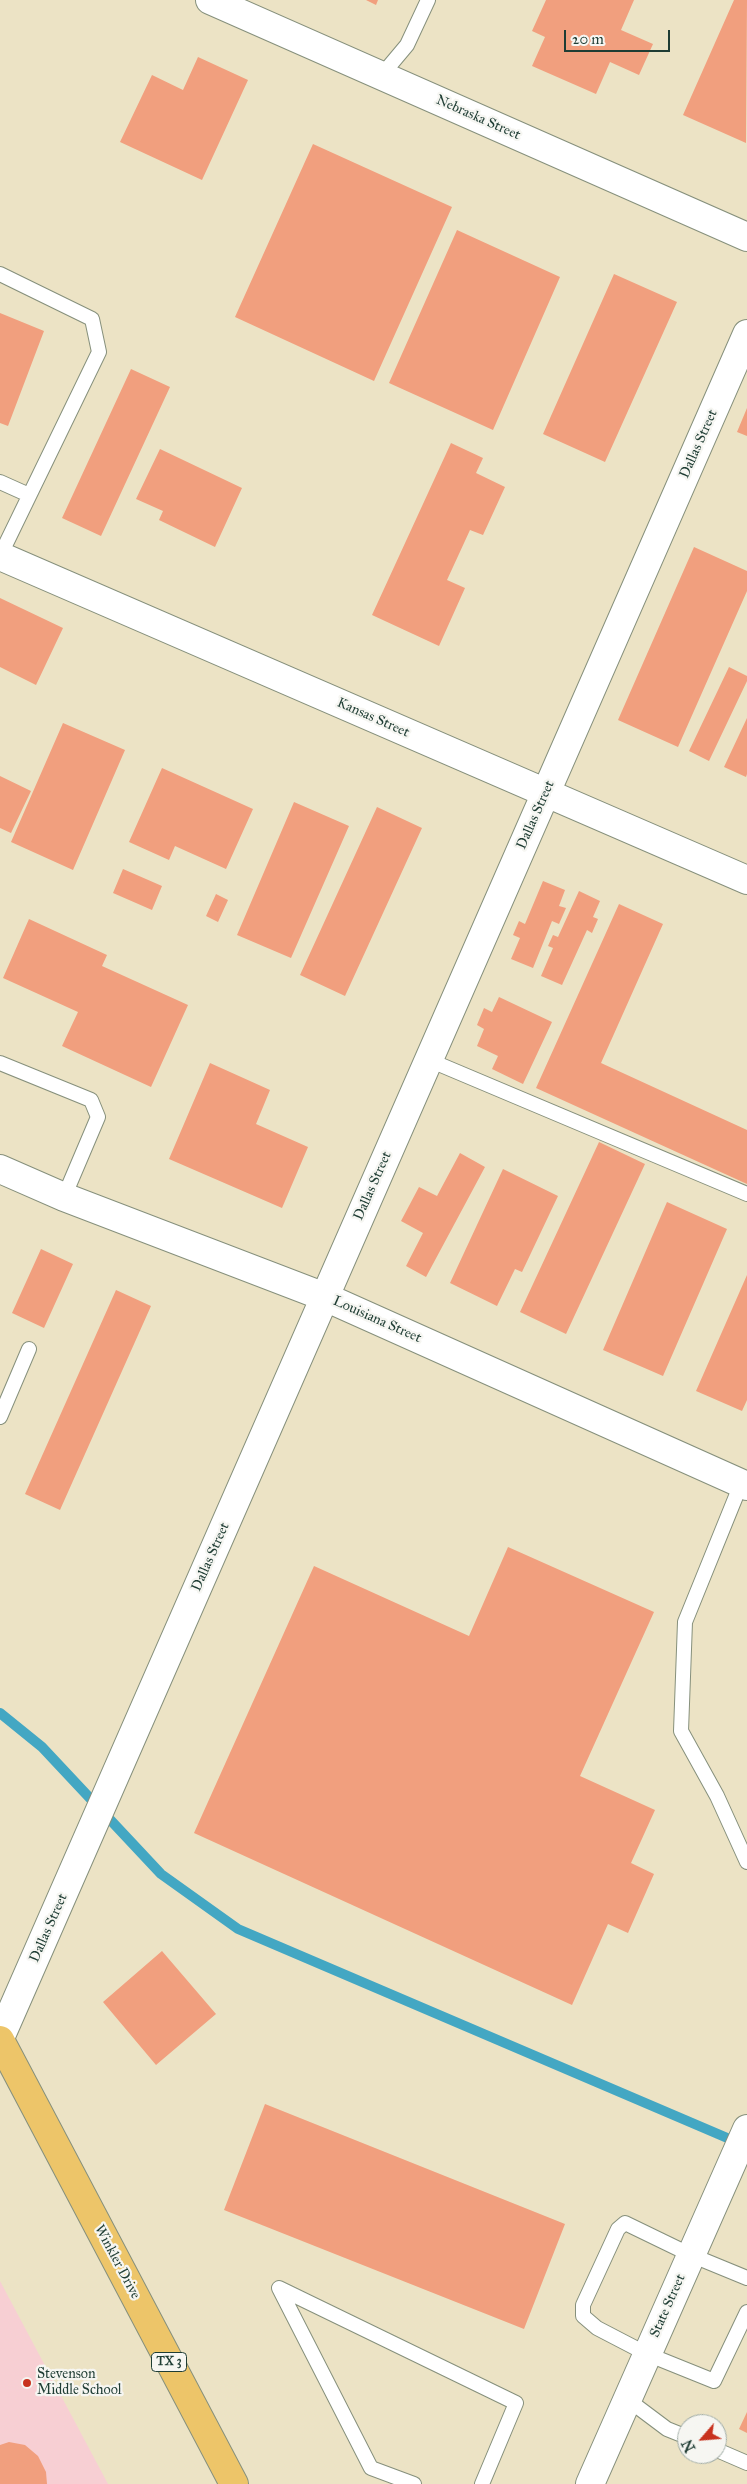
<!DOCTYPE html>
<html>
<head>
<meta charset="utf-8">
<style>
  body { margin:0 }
  #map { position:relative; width:747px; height:2484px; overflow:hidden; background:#ece3c5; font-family:"IM FELL Great Primer",serif }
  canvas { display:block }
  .north { position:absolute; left:677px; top:2414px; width:50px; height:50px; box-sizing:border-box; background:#f6f6f2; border:1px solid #a0aca6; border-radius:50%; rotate:243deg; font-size:14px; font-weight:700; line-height:20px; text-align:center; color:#1f3d34 }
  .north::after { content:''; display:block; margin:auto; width:18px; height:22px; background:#c8321e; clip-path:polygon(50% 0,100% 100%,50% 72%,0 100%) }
  .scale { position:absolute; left:564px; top:30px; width:106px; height:22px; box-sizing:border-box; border:2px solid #1f3d34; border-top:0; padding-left:6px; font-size:15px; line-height:18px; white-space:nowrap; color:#1f3d34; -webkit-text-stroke:4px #f6f6f2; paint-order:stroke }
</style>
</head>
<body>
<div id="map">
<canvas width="747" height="2484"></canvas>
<div class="north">N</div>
<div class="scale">20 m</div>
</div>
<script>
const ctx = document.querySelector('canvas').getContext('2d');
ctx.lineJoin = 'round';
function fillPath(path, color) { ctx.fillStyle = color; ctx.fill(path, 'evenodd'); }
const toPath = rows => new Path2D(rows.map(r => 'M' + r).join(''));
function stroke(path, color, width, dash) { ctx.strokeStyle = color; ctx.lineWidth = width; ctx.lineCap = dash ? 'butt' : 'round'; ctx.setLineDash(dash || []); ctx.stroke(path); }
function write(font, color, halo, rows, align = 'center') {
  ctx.font = font + ' "IM FELL Great Primer",serif'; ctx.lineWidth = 4.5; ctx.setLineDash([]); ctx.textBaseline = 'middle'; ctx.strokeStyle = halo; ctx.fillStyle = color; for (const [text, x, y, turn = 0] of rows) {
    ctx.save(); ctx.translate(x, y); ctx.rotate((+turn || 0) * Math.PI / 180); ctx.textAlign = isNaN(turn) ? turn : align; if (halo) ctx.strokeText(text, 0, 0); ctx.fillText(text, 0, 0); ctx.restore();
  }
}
fillPath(toPath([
  [0,2281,108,2484,0,2484]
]), '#f7cfd3');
stroke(toPath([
  [0,1713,42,1747,161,1874,238,1929,739,2143]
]), '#43a7c3', 10);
fillPath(toPath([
  [366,0,378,0,376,5],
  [546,0,634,0,621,30,653,44,639,75,610,62,596,94,532,66,545,37,532,31],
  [734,0,747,0,746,143,683,115],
  [198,57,248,80,202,180,120,142,152,75,183,90],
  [313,144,452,207,374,381,235,317],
  [457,230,560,277,493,430,389,383],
  [614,274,677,302,605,462,543,434],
  [0,313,44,331,8,426,0,423],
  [131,369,170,387,101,536,62,518],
  [747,408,747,436,737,432],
  [451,443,483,458,476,473,505,487,483,535,470,530,447,580,465,588,439,646,372,615],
  [160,449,242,488,215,547,159,520,163,511,136,499],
  [694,547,747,571,747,591,678,747,618,720],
  [0,598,63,628,36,685,0,667],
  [729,667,747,676,747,681,709,761,689,751],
  [747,718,747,774,746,777,724,767],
  [63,723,125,750,73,870,11,842],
  [162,768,253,809,226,869,175,846,169,860,129,842],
  [0,776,31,791,11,833,0,828],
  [294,802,349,826,291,958,237,935],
  [377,807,422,828,345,996,300,975],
  [123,869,162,886,152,910,113,893],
  [543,881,565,890,559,906,566,908,559,924,552,921,533,968,511,959,520,938,513,935,519,921,525,924],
  [579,891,600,901,593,917,598,919,592,933,587,930,562,985,541,976,553,948,548,946,553,935,558,937],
  [216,894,228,900,218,922,206,916],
  [619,904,663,924,601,1063,747,1130,747,1184,536,1088],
  [29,919,107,955,102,966,188,1005,151,1087,62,1046,78,1012,3,978],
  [499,997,552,1022,523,1084,492,1069,498,1056,477,1046,484,1029,477,1025,484,1008,492,1012],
  [210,1063,270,1090,256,1124,308,1147,282,1208,169,1159],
  [599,1142,645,1164,566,1334,520,1312],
  [460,1153,485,1167,426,1277,406,1266,423,1233,401,1221,419,1187,437,1196],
  [503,1169,558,1196,522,1272,515,1269,497,1306,450,1283],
  [667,1202,727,1229,663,1376,603,1350],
  [41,1249,73,1264,44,1328,12,1313],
  [747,1275,747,1400,742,1411,696,1391],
  [116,1290,151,1306,60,1510,25,1494],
  [508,1547,654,1612,580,1776,655,1810,631,1863,654,1874,628,1933,608,1924,572,2005,194,1833,314,1566,469,1636],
  [162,1951,216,2014,156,2065,103,2002],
  [265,2104,565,2224,524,2329,224,2210],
  [747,2412,747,2433,739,2429],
  [9,2442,25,2445,38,2456,46,2472,47,2484,0,2484,0,2445]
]), '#f19f7e');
const service = toPath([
  [381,76,407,45,428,0],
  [0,274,92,319,99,352,0,556],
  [0,482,29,495],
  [429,1060,747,1194],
  [0,1063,91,1100,98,1117,64,1197],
  [0,1417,29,1349],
  [741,1484,685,1622,681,1731,717,1796,747,1862],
  [747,2278,691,2255,625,2223,618,2229,583,2305,583,2316,597,2328,647,2354,714,2381,747,2312],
  [627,2399,667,2429,687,2437],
  [717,2450,747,2463],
  [414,2484,371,2468,279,2288,516,2403,482,2484]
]);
const minor = toPath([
  [210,0,747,237],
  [0,556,747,880],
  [0,1169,64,1197,325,1297,747,1486],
  [0,2038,747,334],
  [590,2484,747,2129]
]);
const primary = toPath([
  [0,2040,234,2484]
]);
stroke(service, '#86907c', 16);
stroke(minor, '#86907c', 30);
stroke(primary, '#86907c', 30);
stroke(service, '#fff', 14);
stroke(minor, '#fff', 28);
stroke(primary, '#edc569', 28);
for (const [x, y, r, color] of [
  [27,2383,5,"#c8321e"]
]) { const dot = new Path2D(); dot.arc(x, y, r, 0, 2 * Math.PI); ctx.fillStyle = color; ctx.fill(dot); stroke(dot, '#f6f6f2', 2); }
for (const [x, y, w] of [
  [169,2362,35]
]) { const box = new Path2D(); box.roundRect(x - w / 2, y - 9.5, w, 19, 4); ctx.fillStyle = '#f6f6f2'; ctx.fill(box); stroke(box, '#1f3d34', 1); }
write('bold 12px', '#1f3d34', null, [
  ["TX 3",169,2362]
]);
write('14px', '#1f3d34', '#f6f6f2', [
  ["Nebraska Street",478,118,24],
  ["Dallas Street",699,444,-66],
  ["Kansas Street",373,718,24],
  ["Dallas Street",536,815,-66],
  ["Dallas Street",373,1186,-66],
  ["Louisiana Street",377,1320,24],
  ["Dallas Street",211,1557,-66],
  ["Dallas Street",49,1928,-66],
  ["Winkler Drive",117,2262,62],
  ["State Street",668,2306,-66]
]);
write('14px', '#1f3d34', '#f6f6f2', [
  ["Stevenson",37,2375],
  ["Middle School",37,2391]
], 'left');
</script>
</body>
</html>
